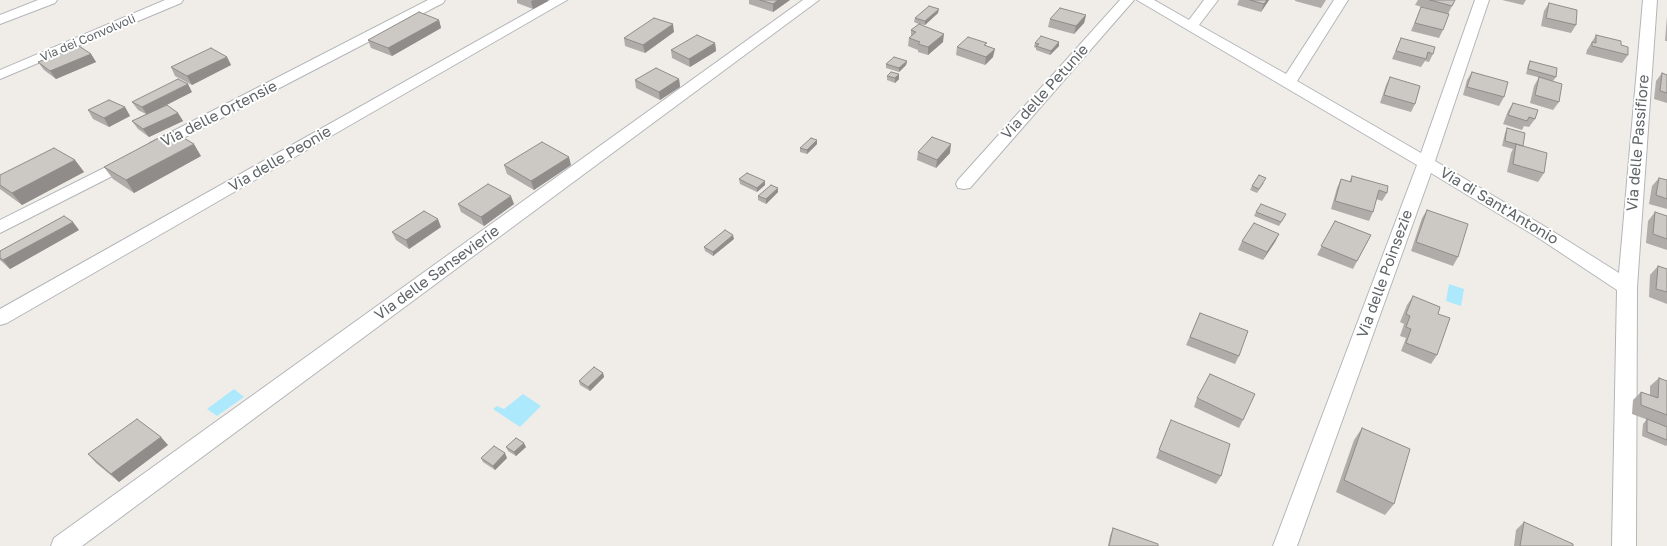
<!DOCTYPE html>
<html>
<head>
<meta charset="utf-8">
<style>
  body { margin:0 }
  canvas { display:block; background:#f0ede8 }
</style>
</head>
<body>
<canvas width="1667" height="546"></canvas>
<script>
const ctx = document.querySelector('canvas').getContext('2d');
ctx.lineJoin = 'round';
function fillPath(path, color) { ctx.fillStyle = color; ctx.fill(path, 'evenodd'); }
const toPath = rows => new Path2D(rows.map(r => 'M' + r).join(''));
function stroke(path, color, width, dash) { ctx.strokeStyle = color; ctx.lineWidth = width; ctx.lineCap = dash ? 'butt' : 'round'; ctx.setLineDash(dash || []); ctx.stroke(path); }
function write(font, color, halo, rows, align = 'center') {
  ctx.font = font + ' "Golos Text",sans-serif'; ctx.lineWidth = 4; ctx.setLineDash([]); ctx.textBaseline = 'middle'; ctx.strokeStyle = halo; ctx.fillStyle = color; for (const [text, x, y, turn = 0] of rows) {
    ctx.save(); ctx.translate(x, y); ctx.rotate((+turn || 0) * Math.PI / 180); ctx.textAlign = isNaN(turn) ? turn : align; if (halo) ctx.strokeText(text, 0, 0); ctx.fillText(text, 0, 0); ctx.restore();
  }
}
fillPath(toPath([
  [1449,284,1464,289,1461,306,1446,301],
  [234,389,244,397,217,416,207,409],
  [523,394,541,406,520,427,493,409,497,406,504,409]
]), '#ace9fc');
const street = toPath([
  [38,0,57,0,55,3,0,24,0,15,38,0],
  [165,0,183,0,181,3,0,79,0,70,165,0],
  [428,0,445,0,443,3,162,149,150,149,148,146,150,143,428,0],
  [550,0,567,0,7,323,0,325,0,309,550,0],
  [803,0,819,0,82,546,51,546,54,538,803,0],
  [1120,0,1134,0,970,188,964,189,958,188,956,184,958,180,1120,0],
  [1137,0,1154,0,1189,20,1204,0,1218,0,1199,25,1286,74,1334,0,1348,0,1297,81,1421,153,1475,0,1489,0,1435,161,1549,229,1619,273,1643,0,1657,0,1637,287,1636,546,1612,546,1617,290,1537,237,1431,173,1297,546,1273,546,1417,165,1137,0],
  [130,155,136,156,138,160,136,164,0,233,0,220,130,155]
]);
stroke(street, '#b3b6b9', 2);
fillPath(street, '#fff');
fillPath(toPath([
  [517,0,548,0,548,1,533,9,517,3],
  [749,0,790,0,773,12,749,4],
  [1239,0,1269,0,1261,12,1237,5],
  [1295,0,1326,0,1321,8,1295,1],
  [1418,0,1455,0,1448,14,1415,5],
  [1502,0,1526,0,1523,5],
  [1549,3,1576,25,1571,33,1541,26,1544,11],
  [1421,7,1443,30,1439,38,1411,31],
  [938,13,925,25,919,24,943,42,928,55,918,52,918,50,908,46,909,38,911,37,911,30,919,24,914,22,915,18],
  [1086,15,1084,23,1074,34,1048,27,1050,19],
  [1667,16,1667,41,1665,41],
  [439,20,441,28,392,56,371,48,368,40],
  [674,32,645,53,625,46,624,38],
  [1596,35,1621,45,1628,55,1622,63,1586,54,1587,50],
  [1401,38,1433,54,1429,62,1425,61,1421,67,1392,59],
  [1059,42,1059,46,1050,55,1036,50,1036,48,1034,47,1035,43],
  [715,43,716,51,690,67,672,58,671,50],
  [986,46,993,57,985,65,956,55,957,47],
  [91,54,96,62,56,79,44,70,38,62],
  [227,57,231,65,192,85,175,76,171,67],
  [907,61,906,65,899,72,886,68,886,64],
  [1530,61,1556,77,1553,81,1526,74,1528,65],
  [1472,72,1504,97,1499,106,1463,95,1467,80],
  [1662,73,1667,75,1667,103,1654,99,1656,81],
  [899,74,899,79,895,83,887,80,887,76],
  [1390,77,1415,104,1411,112,1380,103,1386,85],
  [1539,77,1559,102,1553,110,1530,103,1534,86],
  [679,79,680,87,660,100,636,88,635,80],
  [192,92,164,106,178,113,183,121,149,137,138,129,132,121,146,114,138,110,132,102],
  [1513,103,1535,119,1529,127,1524,126,1522,130,1503,124,1508,111],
  [125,107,130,116,109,127,93,119,88,110],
  [1507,128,1544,173,1538,182,1507,172,1511,153,1513,149,1502,146,1505,133],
  [817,140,817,144,807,154,800,152,800,148],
  [918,152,950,153,936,168,917,160],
  [201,156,134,193,113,179,104,167],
  [75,160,84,172,22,205,0,189,0,175],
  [504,165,571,165,534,190,507,174],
  [1352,176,1387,193,1382,201,1376,199,1373,212,1369,221,1331,209,1337,188,1341,179,1349,182],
  [1659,178,1667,180,1667,209,1649,204,1652,186],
  [739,179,765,181,765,185,757,192,740,184],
  [1264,183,1257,193,1250,190,1252,186],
  [778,188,778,192,766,204,758,200,758,196],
  [458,204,514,204,484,226,461,212],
  [1427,210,1458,257,1453,266,1411,251,1422,218],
  [1256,212,1284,218,1279,226,1254,216],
  [1655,212,1667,216,1667,250,1646,243,1648,221],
  [1335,221,1371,235,1353,269,1317,255],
  [441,227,409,249,396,240,392,232],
  [79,230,10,269,0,260,0,251],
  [1279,234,1275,242,1263,260,1238,250,1242,241],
  [734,239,713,256,705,251,704,247],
  [1658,266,1667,269,1667,304,1649,297,1650,275],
  [1413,296,1438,314,1437,355,1431,364,1401,351,1406,338,1400,336,1404,324,1400,322,1407,305],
  [1200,313,1239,356,1235,364,1186,345],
  [603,373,604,377,590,391,580,385,579,381],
  [1659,378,1667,381,1667,427,1632,414,1633,400,1641,392,1650,395,1650,386],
  [1197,398,1243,420,1239,428,1194,407],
  [1647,419,1667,427,1667,445,1666,446,1642,436,1643,424],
  [1168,428,1221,476,1216,484,1156,458],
  [1362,428,1394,504,1385,515,1336,492,1354,440],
  [168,445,119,482,96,463,88,454],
  [506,447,526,447,516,456,508,451],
  [481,458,507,458,495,470,483,462],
  [1524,522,1573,546,1514,546,1516,530],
  [1113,528,1158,546,1108,546,1110,536]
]), '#afaca9');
fillPath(toPath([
  [534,0,548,0,548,1,533,9,531,1],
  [778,0,790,0,773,12,773,4],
  [1267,0,1269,0,1261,12,1264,4],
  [939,9,938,13,925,25,925,21],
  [1086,15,1084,23,1074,34,1076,26],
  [439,20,441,28,392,56,388,48],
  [673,24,674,32,645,53,643,45],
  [944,34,943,42,928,55,928,47],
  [1059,42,1059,46,1050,55,1051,51],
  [715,43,716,51,690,67,689,59],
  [995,49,993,57,985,65,986,57],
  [91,54,96,62,56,79,50,71],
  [227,57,231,65,192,85,187,76],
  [907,61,906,65,899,72,899,68],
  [899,74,899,79,895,83,895,78],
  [679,79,680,87,660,100,659,92],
  [188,84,192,92,147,115,142,107],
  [125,107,130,116,109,127,104,118],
  [178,113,183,121,149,137,143,129],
  [817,140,817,144,807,154,807,150],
  [194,144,201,156,134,193,126,180],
  [951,144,950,153,936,168,937,160],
  [569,157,571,165,534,190,531,181],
  [75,160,84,172,22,205,12,193],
  [765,181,765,185,757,192,757,188],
  [778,188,778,192,766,204,766,199],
  [511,196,514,204,484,226,481,217],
  [438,219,441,227,409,249,406,240],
  [73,222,79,230,10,269,3,260],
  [1279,234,1275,242,1263,260,1267,252],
  [733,235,734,239,713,256,713,252],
  [603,373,604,377,590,391,588,387],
  [161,437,168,445,119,482,111,474],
  [524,443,526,447,516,456,514,452],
  [505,453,507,458,495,470,493,466]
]), '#8f8c89');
const building = toPath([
  [760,0,778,0,773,4,760,0],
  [1250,0,1267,0,1264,4,1250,0],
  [1430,0,1455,0,1452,6,1430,0],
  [1549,3,1577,10,1576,25,1546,18,1549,3],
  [929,6,939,9,925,21,915,18,929,6],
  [1421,7,1449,14,1443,30,1415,23,1421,7],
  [1060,8,1086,15,1076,26,1050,19,1060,8],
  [419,12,439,20,388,48,368,40,419,12],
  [654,18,673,24,643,45,624,38,654,18],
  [919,24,944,34,928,47,918,44,920,42,909,38,916,32,911,30,919,24],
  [697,35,715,43,689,59,671,50,697,35],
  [1596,35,1621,41,1621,45,1628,47,1628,55,1592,46,1592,42,1596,43,1596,35],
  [1041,36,1059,42,1051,51,1036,46,1039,44,1035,43,1041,36],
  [968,37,987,43,984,45,995,49,986,57,957,47,968,37],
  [1401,38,1435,47,1433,54,1428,52,1426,59,1396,51,1401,38],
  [79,46,91,54,50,71,38,62,79,46],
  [211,48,227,57,187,76,171,67,211,48],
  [894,57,907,61,899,68,886,64,894,57],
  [1530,61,1557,68,1556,77,1528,69,1530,61],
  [656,68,679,79,659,92,635,80,656,68],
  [891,72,899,74,895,78,887,76,891,72],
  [1472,72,1508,82,1504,97,1467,87,1472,72],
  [1662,73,1667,75,1667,93,1660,91,1662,73],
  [1390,77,1420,86,1415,104,1384,95,1390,77],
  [1539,77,1562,84,1559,102,1535,95,1539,77],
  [178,79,188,84,142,107,132,102,178,79],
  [109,100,125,107,104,118,88,110,109,100],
  [1513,103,1538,110,1535,119,1529,117,1527,121,1508,115,1513,103],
  [167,105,178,113,143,129,132,121,167,105],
  [1507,128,1525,133,1523,146,1505,141,1507,128],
  [172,131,194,144,126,180,104,167,172,131],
  [932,137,951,144,937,160,918,152,932,137],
  [811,138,817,140,807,150,800,148,811,138],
  [542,142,569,157,531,181,504,165,542,142],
  [1516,144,1547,153,1544,173,1513,164,1516,144],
  [54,148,75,160,12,193,0,185,0,175,54,148],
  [747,173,765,181,757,188,739,179,747,173],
  [1259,175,1266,178,1259,189,1252,186,1259,175],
  [1352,176,1388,186,1387,193,1379,190,1373,212,1335,201,1341,179,1351,182,1352,176],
  [1659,178,1667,180,1667,199,1656,195,1659,178],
  [488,184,511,196,481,217,458,204,488,184],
  [771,185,778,188,766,199,758,196,771,185],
  [1261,204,1286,214,1281,222,1256,212,1261,204],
  [1427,210,1468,224,1458,257,1416,242,1427,210],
  [424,211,438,219,406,240,392,232,424,211],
  [1655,212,1667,216,1667,239,1653,234,1655,212],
  [64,216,73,222,3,260,0,258,0,251,64,216],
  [1335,221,1371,235,1357,261,1321,246,1335,221],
  [1254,223,1279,234,1267,252,1242,241,1254,223],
  [725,230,733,235,713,252,704,247,725,230],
  [1658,266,1667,269,1667,292,1656,289,1658,266],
  [1413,296,1440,307,1438,314,1450,318,1437,355,1406,343,1411,329,1406,327,1410,316,1406,314,1413,296],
  [1200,313,1248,331,1239,356,1190,337,1200,313],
  [594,367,603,373,588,387,579,381,594,367],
  [1210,374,1255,394,1243,420,1197,398,1210,374],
  [1659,378,1667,381,1667,415,1641,405,1641,392,1658,398,1659,378],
  [137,419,161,437,111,474,88,454,137,419],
  [1647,419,1667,427,1667,440,1647,432,1647,419],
  [1171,420,1230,444,1221,476,1159,450,1171,420],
  [1362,428,1410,449,1394,504,1344,480,1362,428],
  [516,438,524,443,514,452,506,447,516,438],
  [494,446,505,453,493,466,481,458,494,446],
  [1524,522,1573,544,1573,546,1520,546,1524,522],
  [1113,528,1158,544,1158,546,1109,546,1113,528]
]);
fillPath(building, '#ccc8c4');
stroke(building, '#8f8c89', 1);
write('12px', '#5f6467', '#fff', [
  ["Via dei Convolvoli",88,38,-23]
]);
write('15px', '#5f6467', '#fff', [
  ["Via delle Petunie",1045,92,-48],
  ["Via delle Ortensie",219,114,-27],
  ["Via delle Passifiore",1638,143,-85],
  ["Via delle Peonie",280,159,-30],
  ["Via di Sant'Antonio",1499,206,31],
  ["Via delle Sansevierie",437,273,-36],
  ["Via delle Poinsezie",1385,274,-70]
]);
</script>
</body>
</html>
